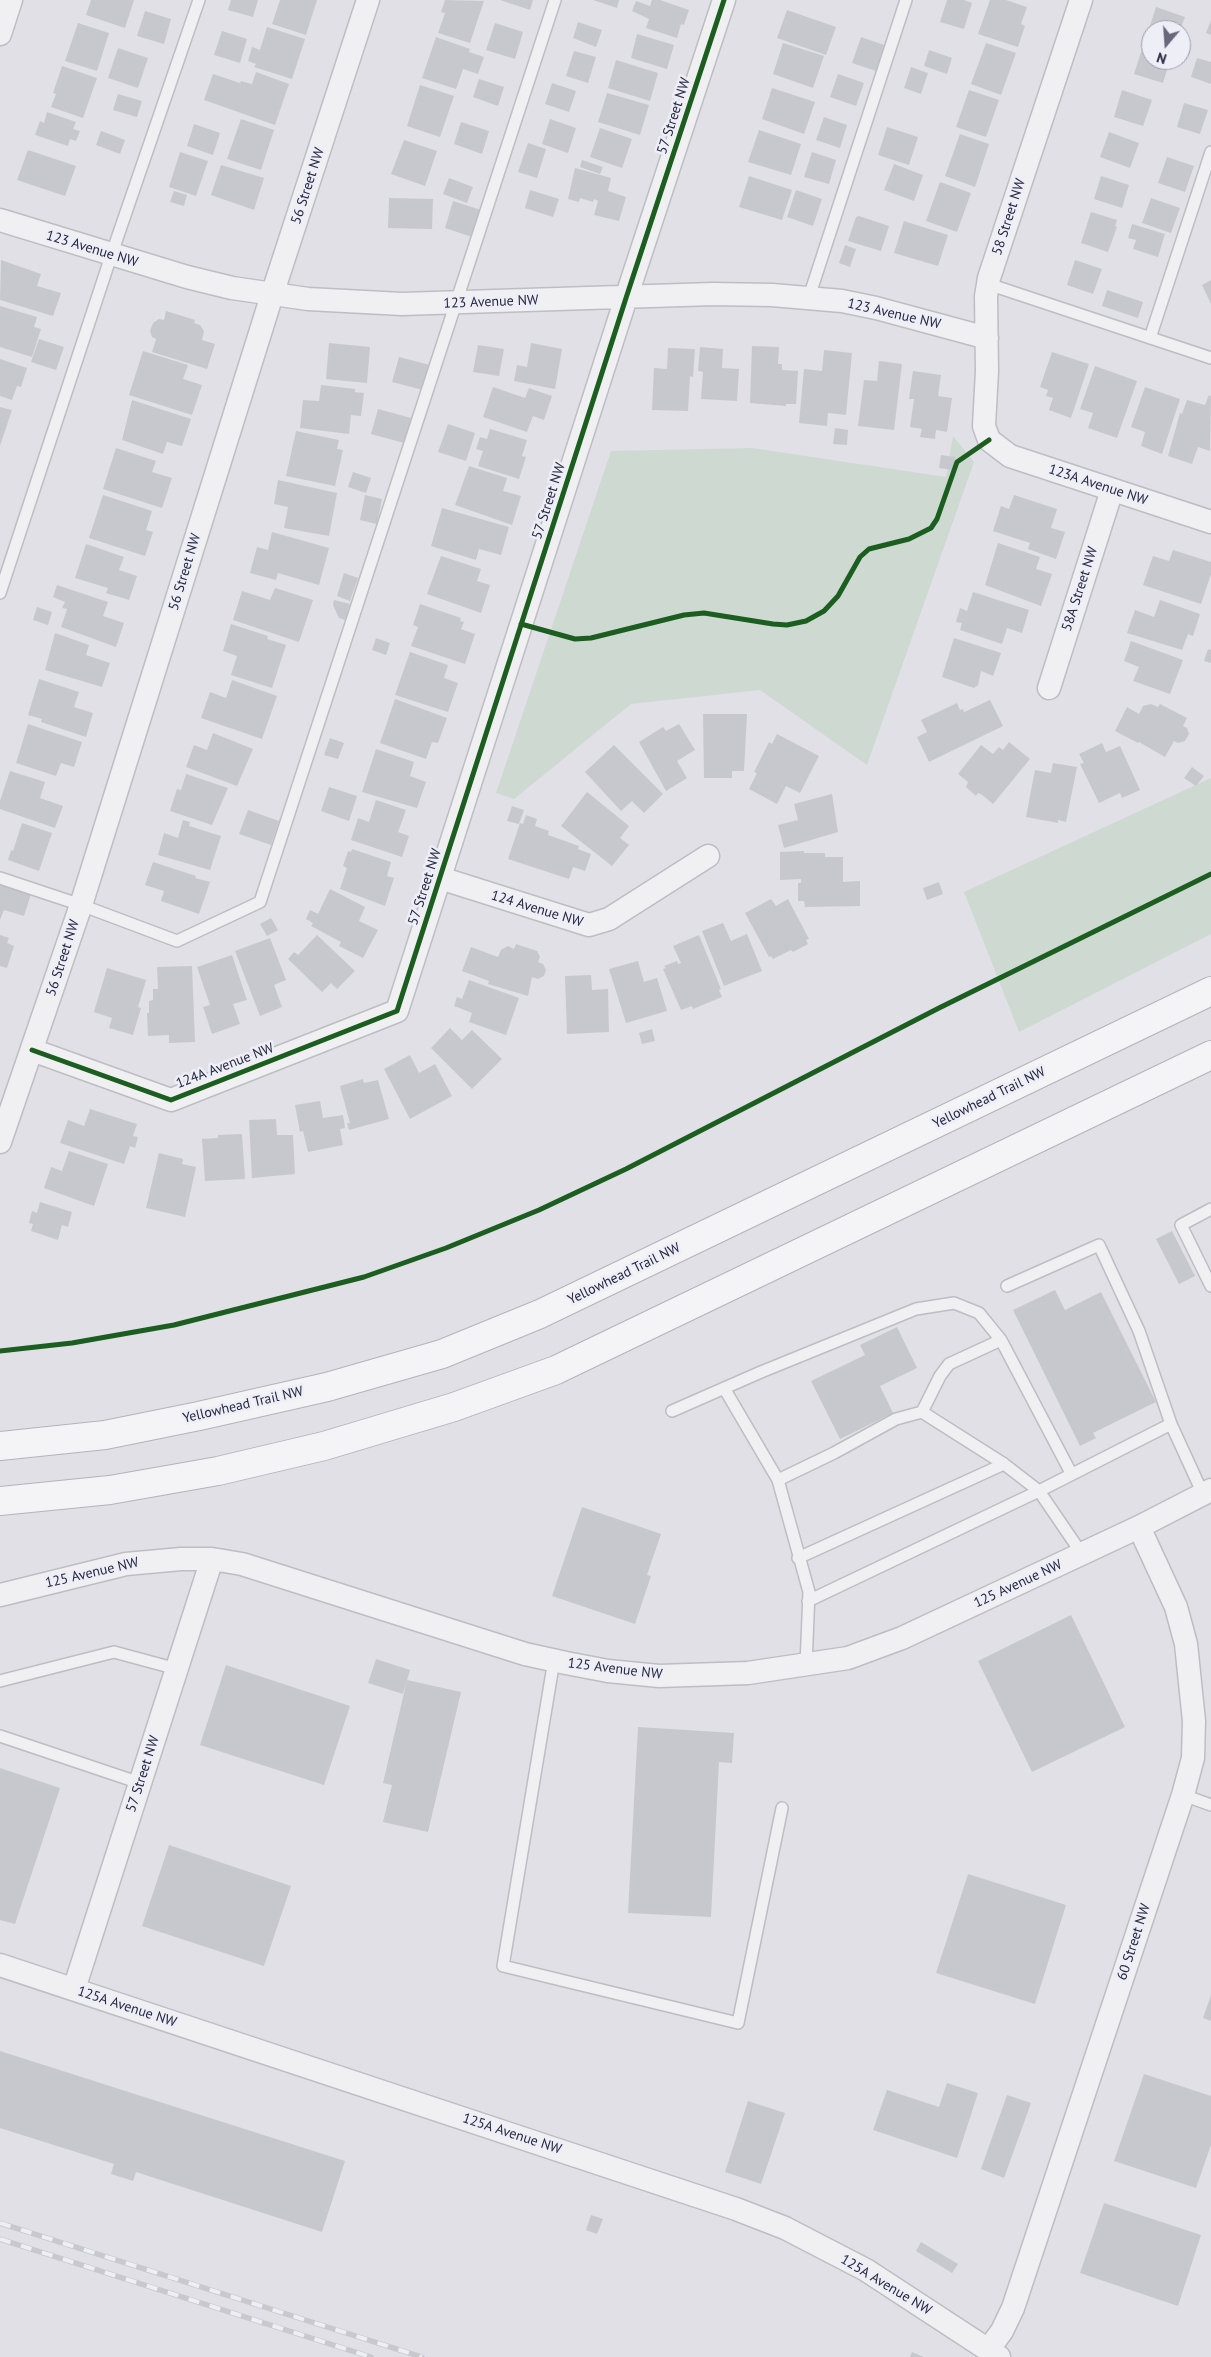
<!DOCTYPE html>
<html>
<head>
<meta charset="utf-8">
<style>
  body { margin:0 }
  #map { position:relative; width:1211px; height:2357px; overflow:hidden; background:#e0e0e6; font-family:"PT Sans",sans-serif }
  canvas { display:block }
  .north { position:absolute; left:1141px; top:20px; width:50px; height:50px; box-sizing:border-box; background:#edeef6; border:1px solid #9d9ead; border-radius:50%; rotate:198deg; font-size:14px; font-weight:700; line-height:20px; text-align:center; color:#262740 }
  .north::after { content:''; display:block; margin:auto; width:18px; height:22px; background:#67687a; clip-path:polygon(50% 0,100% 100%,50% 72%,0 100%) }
</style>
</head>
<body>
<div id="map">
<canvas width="1211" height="2357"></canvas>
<div class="north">N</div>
</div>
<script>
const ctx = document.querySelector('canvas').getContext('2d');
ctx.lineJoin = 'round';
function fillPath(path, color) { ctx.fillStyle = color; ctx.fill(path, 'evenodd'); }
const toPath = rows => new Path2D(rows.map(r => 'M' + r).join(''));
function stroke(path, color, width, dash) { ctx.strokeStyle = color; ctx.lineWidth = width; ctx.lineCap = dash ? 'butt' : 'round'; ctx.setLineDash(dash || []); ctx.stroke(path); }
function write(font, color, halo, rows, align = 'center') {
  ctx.font = font + ' "PT Sans",sans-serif'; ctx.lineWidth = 5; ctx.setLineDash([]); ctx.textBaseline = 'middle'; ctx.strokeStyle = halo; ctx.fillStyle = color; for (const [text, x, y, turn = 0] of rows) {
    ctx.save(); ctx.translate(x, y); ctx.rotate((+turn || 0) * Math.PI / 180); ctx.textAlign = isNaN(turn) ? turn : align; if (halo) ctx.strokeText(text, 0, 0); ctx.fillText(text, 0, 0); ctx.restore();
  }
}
fillPath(toPath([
  [953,436,974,462,867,765,760,690,631,704,514,799,496,793,611,451,752,448,946,477],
  [1211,778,1211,934,1019,1032,964,892]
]), '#ced9d2');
fillPath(toPath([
  [91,0,134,0,125,28,86,15],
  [231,0,258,0,253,17,228,10],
  [280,0,317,0,306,35,272,24],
  [445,0,484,1,470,43,438,33,445,13,441,12],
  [500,0,533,0,530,10],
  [593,0,619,0,617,8],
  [652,0,660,0,689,10,684,25,681,24,677,38,646,28,649,19,632,11,636,1,650,6],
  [947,0,964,0,972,3,964,29,940,22],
  [990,0,1006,0,1027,7,1021,24,1025,26,1018,47,978,34],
  [1156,7,1185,17,1180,30,1151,30,1151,33,1148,32],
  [787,10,836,27,826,55,777,38],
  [145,11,171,19,164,44,137,36],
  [1211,20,1211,35,1206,33],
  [578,22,602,30,596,47,573,38],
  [78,23,109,33,97,71,65,61],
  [495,23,523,32,515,59,486,50],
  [267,27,305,39,292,79,254,67,256,64,248,61,252,47,260,50],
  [222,31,247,39,240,63,214,55],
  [637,34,674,45,667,69,631,58],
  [436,37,470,49,469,52,484,57,478,74,463,69,456,89,422,78],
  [861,37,887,46,879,72,852,63],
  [783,43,824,56,813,88,773,74],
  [986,43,1016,53,1001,95,971,84],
  [118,48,148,58,138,88,108,78],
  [1142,49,1151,52,1151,60,1170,60,1163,83,1134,74],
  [929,50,952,58,947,74,924,66],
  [574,51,596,57,588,83,566,76],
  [1197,58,1211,62,1211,84,1191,77],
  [616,60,658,73,650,101,608,88],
  [62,66,97,78,83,118,51,107,56,94,53,93],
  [911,67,928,73,921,94,904,88],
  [256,72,289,84,275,125,204,100,213,74,240,83,241,81,252,84],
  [838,74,864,83,856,106,830,97],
  [479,79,504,87,498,106,473,97],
  [552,83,576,91,569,112,545,104],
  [420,85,454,96,440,137,407,126],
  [772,88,815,102,804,134,762,119],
  [969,90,999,100,986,137,956,127],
  [1122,90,1152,100,1143,126,1114,117],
  [607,93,649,105,640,135,598,122],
  [118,94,142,101,137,117,113,110],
  [1184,103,1208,110,1200,134,1177,127],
  [47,112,76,122,73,129,80,131,76,141,70,139,68,146,35,135,40,121,44,123],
  [824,117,847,125,840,148,816,140],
  [241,119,274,130,261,170,227,159],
  [550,119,576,128,568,153,542,144],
  [461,122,489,131,482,154,454,144],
  [194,124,220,133,213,155,187,146],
  [887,127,918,137,909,165,878,155],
  [600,128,632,139,622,168,590,157],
  [759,130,801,144,791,175,748,162],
  [101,131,125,140,120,154,96,145],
  [1109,132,1139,143,1130,168,1100,157],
  [960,134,989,144,975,187,945,176],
  [404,140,437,151,425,186,391,174],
  [528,143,546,149,537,178,518,172],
  [28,150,76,166,65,196,17,180],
  [180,152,208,161,196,196,169,187],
  [812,152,836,160,829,184,804,177],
  [1167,157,1194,166,1185,192,1158,183],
  [582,160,603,167,600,174,580,167],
  [894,164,923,175,914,201,884,190],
  [221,165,264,178,254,210,211,195],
  [575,168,611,178,608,191,626,197,619,221,594,215,598,201,594,199,593,202,580,198,579,202,568,199],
  [749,176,792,190,782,220,739,207],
  [1101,176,1129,185,1122,208,1094,199],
  [449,178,473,187,467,203,443,194],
  [940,182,971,193,957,232,926,221],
  [530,190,559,199,553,217,525,208],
  [796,190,822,199,813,226,787,217],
  [174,191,187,195,184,206,170,202],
  [389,198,433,199,432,229,388,228],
  [1151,198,1180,208,1171,233,1142,223],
  [453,201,481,210,472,237,445,228],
  [1091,212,1117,220,1115,226,1117,227,1108,252,1081,243],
  [859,216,889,226,881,251,848,241,856,217],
  [904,221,948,235,938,266,894,253],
  [1132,224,1165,234,1158,257,1133,249,1136,240,1128,238],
  [845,245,856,249,850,267,839,263],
  [1,260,41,274,37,286,61,293,53,316,0,300],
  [1075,260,1102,269,1093,294,1067,285],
  [1211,280,1211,304,1202,285],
  [1107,290,1143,302,1138,318,1102,306],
  [0,306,37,317,34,327,41,329,32,357,0,347],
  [166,311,195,320,194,323,200,325,204,331,202,340,215,344,207,369,152,352,156,339,152,337,150,331,153,323,159,319,164,320],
  [39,339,64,347,56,370,31,362],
  [329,343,370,347,367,383,326,379],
  [531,343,562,349,555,389,514,381,517,365,527,367],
  [478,345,504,349,499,376,473,372],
  [752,346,779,347,778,364,782,364,782,370,798,371,796,404,786,404,786,406,750,403],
  [700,347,723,349,722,368,739,369,737,401,701,399,703,372,698,371],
  [668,348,695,349,693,377,690,376,688,411,652,410,654,368,667,369],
  [824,350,852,353,846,415,828,413,827,426,799,423,804,369,822,371],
  [143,351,188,365,183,379,202,385,192,415,129,395],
  [1052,352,1089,364,1071,418,1049,410,1053,398,1046,396,1048,390,1040,387],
  [399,357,430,365,423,390,392,382],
  [0,359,27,368,21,387,17,386,12,400,0,396],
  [879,361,902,364,894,430,858,426,864,380,877,381],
  [1095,366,1137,381,1117,438,1088,428,1093,413,1080,409],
  [913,371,941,375,938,396,952,398,947,432,936,430,935,439,920,437,922,429,910,427,914,399,909,399],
  [321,385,355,389,355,392,364,393,361,416,351,415,349,434,300,428,303,400,319,401],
  [493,387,525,398,529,388,552,396,544,420,533,416,527,432,483,417],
  [1145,387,1180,399,1162,454,1141,446,1145,432,1131,427],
  [1209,395,1211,396,1210,451,1198,447,1192,464,1168,456,1180,413,1182,414,1187,400,1205,405],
  [132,400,191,419,182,446,167,442,163,454,122,440],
  [0,407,12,410,0,446],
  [378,409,411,418,404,443,371,434],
  [448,424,475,433,466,461,438,452],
  [835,428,848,430,847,445,833,444],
  [490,429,527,440,522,456,526,457,519,479,478,466,483,451,476,449,480,437,487,439],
  [296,431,339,440,337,449,343,450,335,486,286,476],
  [116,448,156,461,152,472,172,478,162,508,103,489],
  [941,455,955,457,953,470,939,468],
  [469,466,507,478,503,491,521,496,512,525,455,505],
  [353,472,371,478,366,493,348,487],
  [278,480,337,493,329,536,284,528,288,507,274,504],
  [103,495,152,511,146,530,153,532,145,556,89,538],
  [365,495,382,499,377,524,360,520],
  [1014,495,1057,509,1051,528,1065,532,1056,559,1028,549,1030,543,993,531,1001,506,1009,509],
  [442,508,509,527,501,555,479,549,476,560,431,546],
  [272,532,329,548,319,585,278,573,276,580,250,573,257,547,268,550],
  [998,543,1040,557,1036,569,1052,574,1041,606,985,585],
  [86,544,124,557,119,570,137,576,129,600,106,593,108,588,75,578],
  [1173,550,1211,562,1211,574,1201,604,1143,585,1153,556,1169,561],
  [441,556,481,569,477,581,490,585,481,613,427,594],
  [344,573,358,578,350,601,337,596],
  [57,585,108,602,103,616,124,623,116,647,61,627,67,609,62,608,65,602,53,597],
  [275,588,313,600,299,642,233,620,242,591,270,600],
  [973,592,1029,610,1022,633,1007,628,1002,644,960,630,962,623,956,622,960,608,967,611],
  [334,600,350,604,345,620,339,618,333,605],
  [1160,600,1200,614,1193,636,1188,634,1182,650,1127,633,1135,610,1154,617],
  [420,604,461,618,460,621,464,622,461,629,475,634,465,664,411,646,418,627,413,625],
  [37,607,52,612,48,625,33,620],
  [231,624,268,636,267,639,286,645,272,688,231,675,237,656,223,651],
  [55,633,89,645,86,655,110,663,102,687,45,670],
  [376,638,390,643,386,655,372,650],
  [954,638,1001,653,993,676,981,671,978,685,974,688,942,677],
  [1131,641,1183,660,1170,694,1133,681,1139,667,1124,661],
  [1208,649,1211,650,1211,663,1204,661],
  [410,652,448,665,444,678,458,683,448,712,395,695],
  [39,679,79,692,74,707,93,713,86,737,41,722,42,719,28,715],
  [232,680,277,696,262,739,201,718,210,692,226,698],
  [395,699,447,718,438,743,432,742,426,759,380,743],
  [990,700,1003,726,929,762,917,737,927,732,921,720,957,703,960,710,963,709,964,712],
  [1151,704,1158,707,1160,704,1187,718,1183,726,1187,728,1189,734,1185,741,1178,743,1174,741,1165,757,1139,742,1138,743,1115,731,1127,707,1139,714,1143,706],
  [703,714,747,714,744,771,732,771,732,778,704,778],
  [28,724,82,742,74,767,61,763,56,776,16,763],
  [679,724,695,750,677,761,687,778,666,791,639,742,663,727,666,731],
  [213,733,253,749,237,786,186,767,194,745,207,750],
  [777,734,819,756,800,793,786,786,777,804,749,789,757,773,754,772,769,742,772,744],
  [330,738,344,743,338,759,324,755],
  [1009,742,1030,759,993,804,981,794,978,793,976,796,966,787,968,782,958,774,981,745,993,754,999,747,1003,750],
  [1102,743,1106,752,1120,746,1140,790,1122,798,1120,793,1099,803,1080,764,1084,763,1079,754],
  [614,745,663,794,644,813,632,801,621,811,585,772],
  [376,749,414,762,410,776,426,782,417,808,362,792],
  [1053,763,1077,767,1066,822,1058,820,1058,823,1026,817,1035,770,1051,773],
  [1192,767,1204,776,1196,786,1184,778],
  [10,771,45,782,40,798,63,806,55,828,0,809,0,801],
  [186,774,228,788,212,825,170,811,177,789,181,790],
  [329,787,357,796,349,821,321,811],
  [587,792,629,826,620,838,629,845,612,866,561,826],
  [832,794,838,832,784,848,778,825,798,820,794,804],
  [376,800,406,810,398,832,409,836,402,857,351,840,358,818,369,822],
  [512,806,524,810,519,824,507,821],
  [248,810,279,821,271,845,239,834],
  [526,815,537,819,535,826,549,831,548,835,579,846,578,849,591,854,585,871,573,867,569,879,508,859,520,823,523,824],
  [183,820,190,822,189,826,221,836,210,870,158,855,164,833,178,838],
  [22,823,52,833,39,871,8,860,11,850,13,851],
  [352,849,391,862,387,876,394,878,385,906,340,889,347,868,343,866,348,851,351,852],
  [804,851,804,853,825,853,825,857,843,857,843,882,860,881,860,906,805,907,804,901,798,901,798,883,801,883,801,879,780,880,780,852],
  [153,862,196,876,195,878,210,882,199,914,161,901,164,891,145,885],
  [939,882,943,894,927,900,923,888],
  [0,884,31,894,24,916,4,910,0,920],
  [330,889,365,907,359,921,378,930,363,958,339,946,341,942,311,926,313,923,306,919,310,910,318,914],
  [771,899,776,906,788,899,809,939,806,940,808,944,793,952,791,950,773,959,771,956,769,957,745,913],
  [271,918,278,930,267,936,260,924],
  [723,923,731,941,747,934,762,971,724,986,702,931],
  [0,935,9,938,7,943,14,946,7,968,0,966],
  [317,935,355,971,337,989,331,983,322,992,288,959,294,952,298,955],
  [699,935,721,989,719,990,722,997,693,1009,692,1006,681,1010,663,969,666,968,664,966,677,961,678,964,681,963,673,946],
  [270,938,286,980,274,985,282,1007,260,1016,235,951],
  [516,944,537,951,540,957,538,962,543,964,546,970,544,976,538,979,532,977,528,996,488,984,489,981,462,971,471,947,498,957,501,950,508,946,514,949],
  [232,955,247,1000,233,1004,240,1024,212,1034,203,1007,210,1005,197,967],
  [638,961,644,982,657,978,667,1011,626,1023,609,969],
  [192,966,195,1042,169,1043,169,1035,148,1036,147,1013,149,1013,149,1001,153,1000,153,989,158,989,157,967],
  [107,968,146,980,138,1007,141,1008,133,1035,109,1028,112,1018,94,1012],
  [591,975,592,990,608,989,609,1032,567,1034,565,976],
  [469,980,519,998,506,1035,469,1022,472,1013,454,1006,457,997,462,999],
  [450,1028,462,1040,472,1030,502,1059,472,1089,431,1048],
  [652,1029,655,1041,642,1044,639,1033],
  [410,1055,419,1073,435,1064,452,1096,410,1119,384,1069],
  [363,1079,364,1083,378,1080,389,1119,349,1130,347,1123,350,1123,340,1086],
  [320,1101,323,1118,343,1115,345,1128,340,1129,343,1145,308,1152,303,1131,300,1132,295,1105],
  [90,1109,137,1124,133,1136,138,1137,135,1148,130,1146,124,1164,60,1143,68,1120,84,1126],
  [276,1119,277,1135,293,1135,295,1174,252,1178,249,1120],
  [242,1134,245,1179,205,1181,202,1139,218,1138,218,1135],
  [69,1151,108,1164,94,1206,44,1188,51,1167,62,1171],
  [159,1153,183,1159,182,1164,196,1167,185,1217,146,1208],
  [40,1202,72,1212,68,1227,62,1225,58,1240,31,1231,33,1224,29,1223,32,1211,37,1213],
  [1172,1231,1195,1276,1179,1284,1156,1239],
  [1055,1290,1065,1310,1101,1292,1156,1402,1093,1433,1096,1438,1080,1446,1013,1310],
  [897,1327,917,1368,880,1386,893,1413,840,1439,811,1381,865,1355,860,1345],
  [582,1507,661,1534,647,1575,651,1576,635,1624,552,1596],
  [1071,1615,1125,1727,1032,1772,978,1661],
  [376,1659,410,1670,403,1694,368,1683],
  [226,1665,350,1706,324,1785,200,1745],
  [407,1680,461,1692,428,1832,383,1822,392,1785,383,1783],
  [638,1727,734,1733,732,1763,719,1762,711,1917,628,1913],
  [0,1768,60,1788,15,1924,0,1920],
  [169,1845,291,1886,264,1966,142,1926],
  [968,1874,1066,1905,1035,2004,936,1973],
  [1211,1995,1211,2021,1203,2018],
  [0,2051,345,2161,322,2232,136,2172,133,2181,111,2174,114,2164,0,2128],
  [1144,2074,1211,2096,1211,2145,1196,2188,1114,2161],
  [947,2083,978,2093,957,2158,873,2130,887,2090,939,2107],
  [1007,2095,1031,2103,1004,2178,981,2169],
  [748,2101,785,2113,761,2184,725,2172],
  [1104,2203,1201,2235,1178,2306,1080,2273],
  [591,2215,603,2219,597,2234,586,2230],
  [921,2242,958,2264,952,2273,916,2251],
  [912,2352,924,2357,910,2357]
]), '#c7c7ce');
const service = toPath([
  [988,284,1211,358],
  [809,297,906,0],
  [1150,338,1211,152],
  [0,593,111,256,199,0],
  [0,878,81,905,177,941,260,902,555,0],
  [1211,1209,1181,1225,1211,1286],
  [1007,1286,1099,1245,1139,1331,1171,1424],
  [724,1388,778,1480],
  [672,1411,761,1372,916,1309,954,1303,979,1313,1001,1340],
  [922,1412,940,1376,949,1364,1001,1340,1071,1473],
  [798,1558,1004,1464],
  [808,1601,1039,1491,1171,1424,1203,1494],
  [554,1660,503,1966,738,2023,782,1808],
  [806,1665,809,1592,778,1480,834,1453,896,1419,922,1412,1004,1464,1039,1491,1082,1554],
  [0,1681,114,1652,177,1669],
  [0,1736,140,1783],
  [1183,1795,1211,1805]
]);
const minor = toPath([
  [1081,0,989,278,986,296,987,371,984,426,989,440,1010,456,1211,522],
  [0,34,11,0],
  [0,220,187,277,232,288,308,299,402,304,713,294,772,295,842,301,876,308,987,338],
  [1049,688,1112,490],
  [440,878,589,925,609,919,708,856],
  [32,1050,171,1100,397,1011,626,298,724,0],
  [0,1142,81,905,272,295,368,0],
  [0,1595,126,1564,181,1559,212,1559,242,1564,525,1654,566,1663,608,1671,659,1676,748,1673,848,1658,902,1638,1139,1527,1211,1490],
  [0,1965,736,2209,785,2228,866,2270,999,2357],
  [74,1989,212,1559],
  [988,2350,1002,2331,1013,2308,1183,1795,1193,1758,1194,1721,1186,1644,1176,1607,1139,1527]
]);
const motorway = toPath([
  [0,1446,105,1435,199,1416,327,1387,442,1354,540,1314,1211,991],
  [0,1501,110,1490,218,1471,324,1446,454,1407,556,1370,1211,1055]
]);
stroke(service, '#bdbdc4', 14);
stroke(minor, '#bdbdc4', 25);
stroke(motorway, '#b3b3bb', 30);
stroke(service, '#f0f0f2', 11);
stroke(minor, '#f0f0f2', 22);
stroke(motorway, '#f4f4f6', 28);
const rail = toPath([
  [0,2223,422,2357],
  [0,2239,371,2357]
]);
stroke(rail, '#c9c9cd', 5.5);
stroke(rail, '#edeef6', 4, [11]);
stroke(toPath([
  [521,624,575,639,591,638,684,615,704,613,773,624,787,625,806,621,824,611,838,596,860,557,869,549,909,539,931,528,937,519,957,462,989,440],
  [32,1050,171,1100,397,1011,626,298,724,0],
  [0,1351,72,1343,174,1325,364,1277,446,1248,539,1210,626,1169,939,1008,1211,874]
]), '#1b5e20', 5);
write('14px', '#262740', '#edeef6', [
  ["57 Street NW",674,116,-72],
  ["56 Street NW",308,186,-72],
  ["58 Street NW",1009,217,-72],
  ["123 Avenue NW",92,249,17],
  ["123 Avenue NW",491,302,-2],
  ["123 Avenue NW",894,314,13],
  ["123A Avenue NW",1098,485,18],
  ["57 Street NW",549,501,-72],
  ["56 Street NW",185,572,-73],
  ["58A Street NW",1080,589,-72],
  ["57 Street NW",425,887,-72],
  ["124 Avenue NW",537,909,17],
  ["56 Street NW",63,958,-72],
  ["124A Avenue NW",225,1066,-21],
  ["Yellowhead Trail NW",989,1098,-26],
  ["Yellowhead Trail NW",624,1274,-26],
  ["Yellowhead Trail NW",243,1405,-13],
  ["125 Avenue NW",92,1573,-13],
  ["125 Avenue NW",1018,1584,-25],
  ["125 Avenue NW",615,1669,7],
  ["57 Street NW",143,1774,-72],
  ["60 Street NW",1134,1942,-72],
  ["125A Avenue NW",127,2007,18],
  ["125A Avenue NW",512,2134,18],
  ["125A Avenue NW",886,2285,31]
]);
</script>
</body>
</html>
